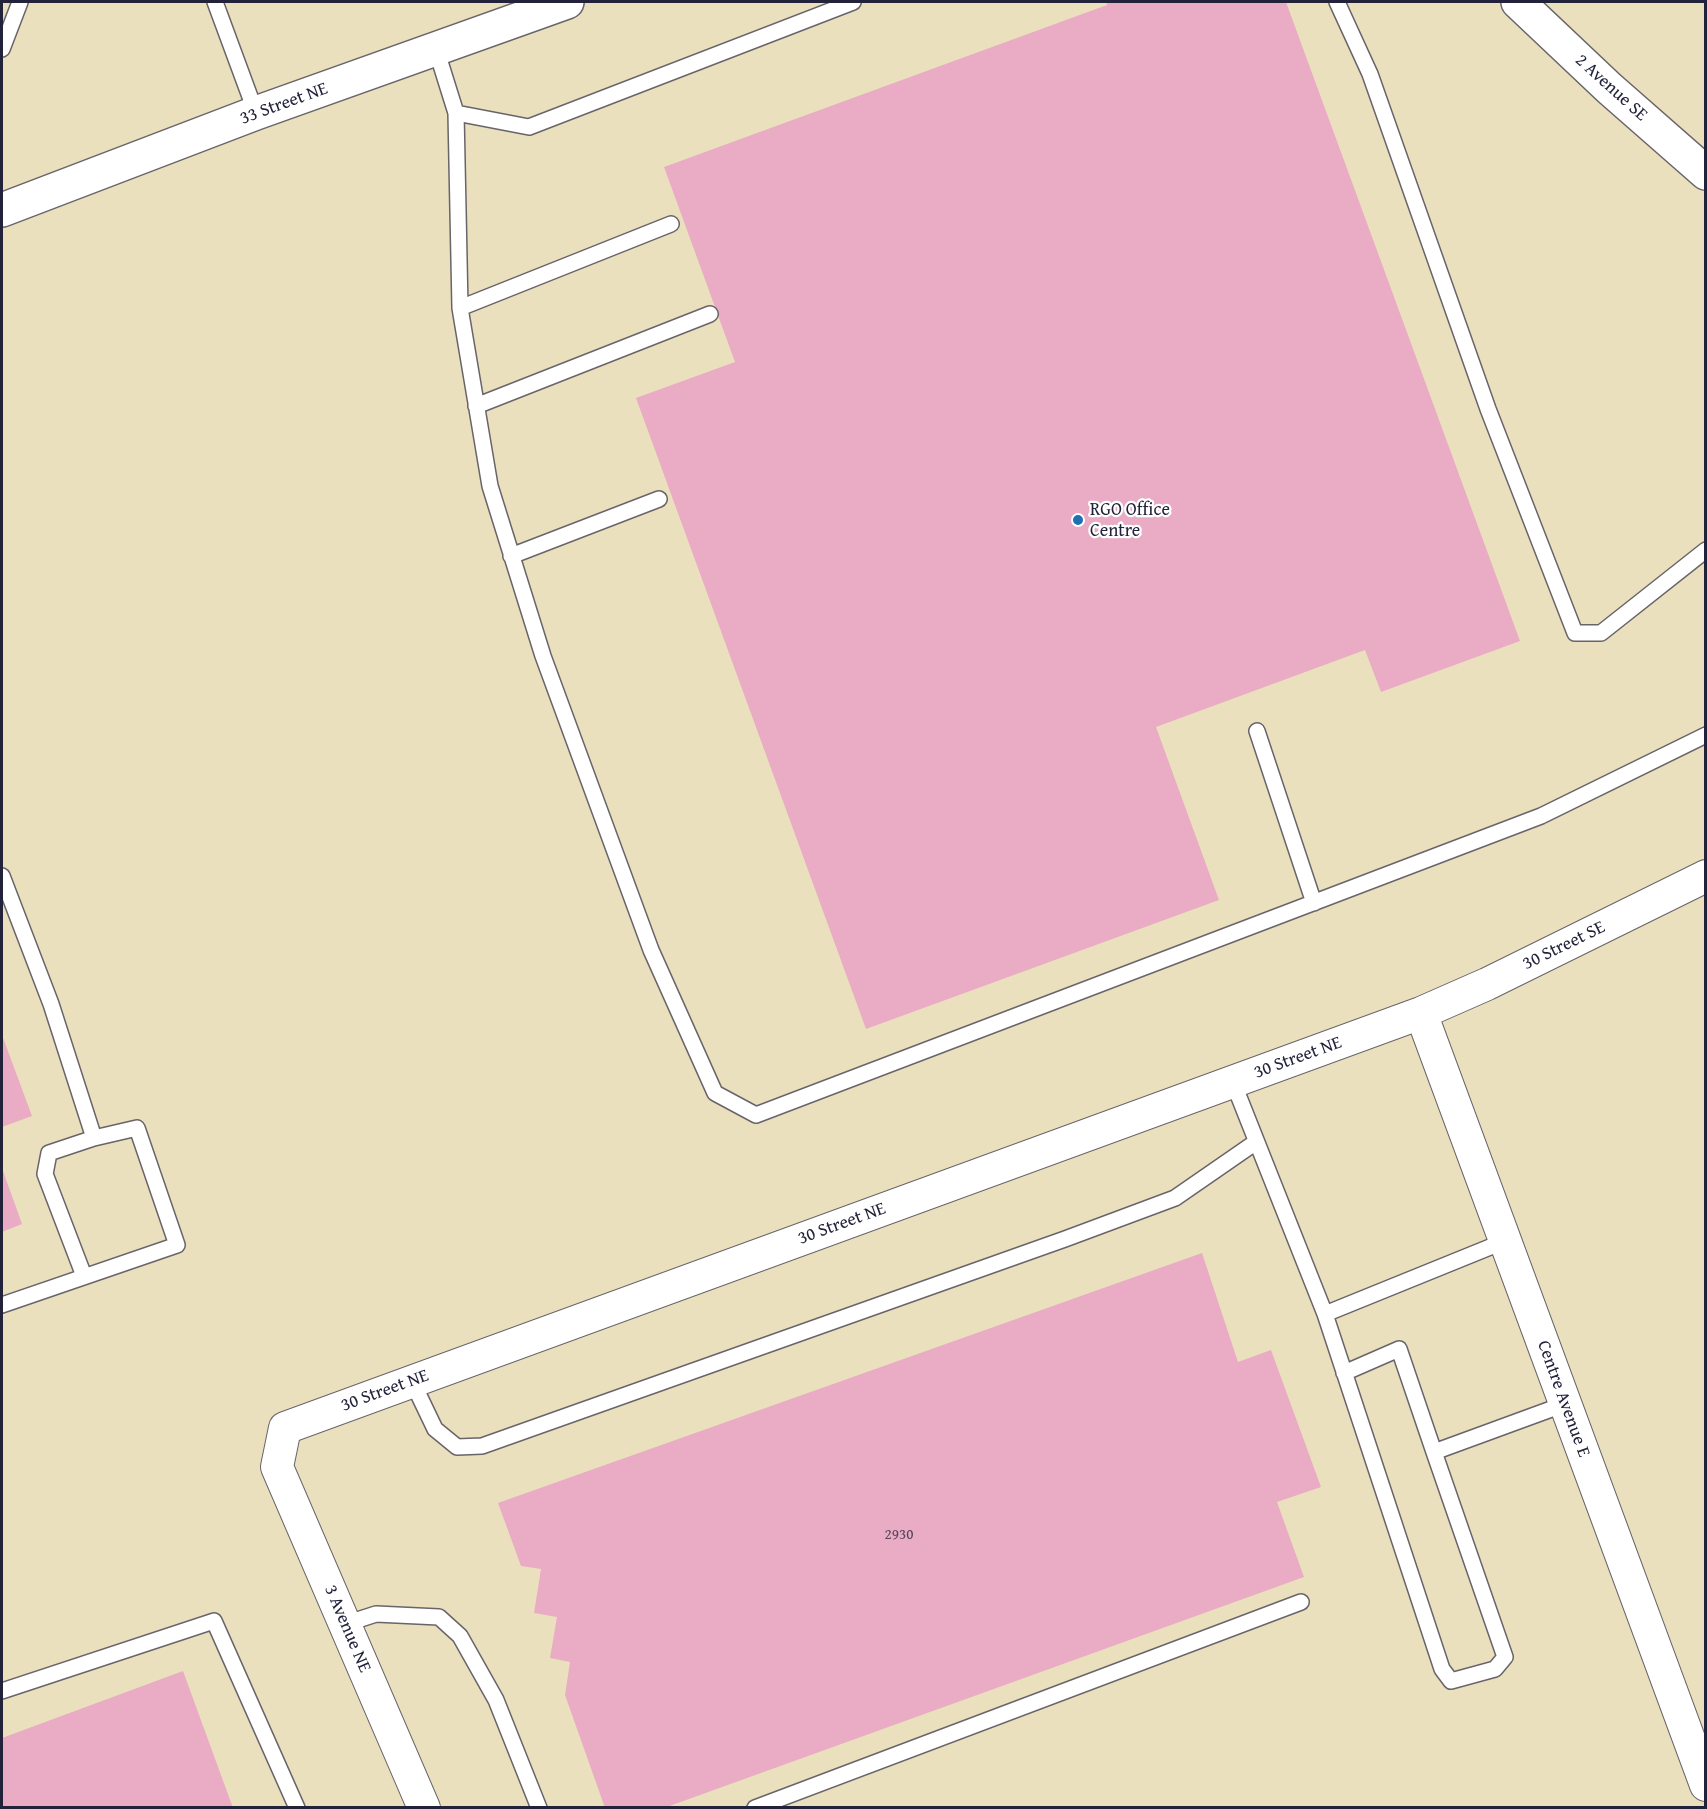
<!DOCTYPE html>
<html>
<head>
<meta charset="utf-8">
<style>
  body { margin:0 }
  #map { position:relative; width:1707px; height:1809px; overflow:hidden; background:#ebe0be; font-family:"Gentium Book Plus",serif }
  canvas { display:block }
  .frame { position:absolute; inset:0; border:3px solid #22223b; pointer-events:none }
</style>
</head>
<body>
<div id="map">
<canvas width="1707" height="1809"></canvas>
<div class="frame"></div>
</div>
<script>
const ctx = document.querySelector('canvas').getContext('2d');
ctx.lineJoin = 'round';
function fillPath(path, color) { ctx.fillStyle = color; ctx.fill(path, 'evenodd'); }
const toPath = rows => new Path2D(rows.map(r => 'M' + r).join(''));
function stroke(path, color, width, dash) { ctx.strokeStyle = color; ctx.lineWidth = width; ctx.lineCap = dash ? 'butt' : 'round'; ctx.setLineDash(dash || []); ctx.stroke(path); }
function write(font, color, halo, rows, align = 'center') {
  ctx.font = font + ' "Gentium Book Plus",serif'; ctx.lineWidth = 4.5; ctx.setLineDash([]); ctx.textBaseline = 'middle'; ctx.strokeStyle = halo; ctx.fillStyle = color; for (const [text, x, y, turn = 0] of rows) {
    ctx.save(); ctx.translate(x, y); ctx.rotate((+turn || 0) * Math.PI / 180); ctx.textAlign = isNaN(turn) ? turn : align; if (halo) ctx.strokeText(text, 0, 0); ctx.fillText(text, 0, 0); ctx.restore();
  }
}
fillPath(toPath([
  [1106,2,1286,2,1520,641,1381,692,1365,650,1156,727,1219,900,866,1029,636,398,735,362,664,167,1107,5],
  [2,1035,32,1116,2,1127],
  [2,1168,22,1224,2,1232],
  [1202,1253,1238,1362,1271,1350,1321,1487,1277,1502,1304,1577,664,1808,605,1808,565,1695,570,1662,550,1658,557,1617,534,1613,541,1569,521,1566,498,1503],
  [183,1671,233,1808,2,1808,2,1738]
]), '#e9acc4');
const service = toPath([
  [215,2,256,113],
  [1337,2,1370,74,1488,409,1575,633,1601,633,1706,550],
  [2,49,20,2],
  [436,49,456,113,529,127,853,2],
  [456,113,460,308,490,486,543,656,651,950,715,1093,756,1115,1541,816,1706,735],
  [460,308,671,224],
  [476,406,710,314],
  [511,556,659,499],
  [1257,731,1314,903],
  [2,876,51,1004,94,1138,137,1128,177,1245,2,1305],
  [1233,1082,1325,1314],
  [1505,1241,1325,1314,1442,1669,1451,1681,1495,1669,1505,1657,1434,1452,1565,1404],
  [84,1276,45,1174,49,1153,94,1138],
  [1344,1373,1399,1349,1434,1452],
  [412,1381,435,1429,457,1447,482,1446,1065,1239,1175,1198,1256,1142],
  [345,1624,376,1614,439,1617,460,1636,496,1700,539,1808],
  [2,1691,214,1621,297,1808],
  [755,1808,1301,1602]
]);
const minor = toPath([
  [1421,1013,1706,1785],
  [424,1808,277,1467,285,1428,1421,1013,1487,984,1706,876]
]);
const tertiary = toPath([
  [1518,2,1609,88,1706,173],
  [2,210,256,113,567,2]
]);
stroke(service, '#686469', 18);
stroke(minor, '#686469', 34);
stroke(tertiary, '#686469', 36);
stroke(service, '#fff', 15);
stroke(minor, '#fff', 32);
stroke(tertiary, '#fff', 33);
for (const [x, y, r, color] of [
  [1078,520,6,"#1f6fb2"]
]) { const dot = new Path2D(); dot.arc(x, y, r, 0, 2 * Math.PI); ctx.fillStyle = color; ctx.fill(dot); stroke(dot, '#fff', 2); }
write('15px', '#54445d', null, [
  ["2930",899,1535]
]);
write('18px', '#22223b', '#fff', [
  ["2 Avenue SE",1611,88,42],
  ["33 Street NE",284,104,-20],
  ["30 Street SE",1564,946,-26],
  ["30 Street NE",1298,1058,-20],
  ["30 Street NE",842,1224,-20],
  ["30 Street NE",385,1391,-20],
  ["Centre Avenue E",1563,1399,70],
  ["3 Avenue NE",347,1629,67]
]);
write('18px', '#22223b', '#fff', [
  ["RGO Office",1090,510],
  ["Centre",1090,531]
], 'left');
</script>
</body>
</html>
